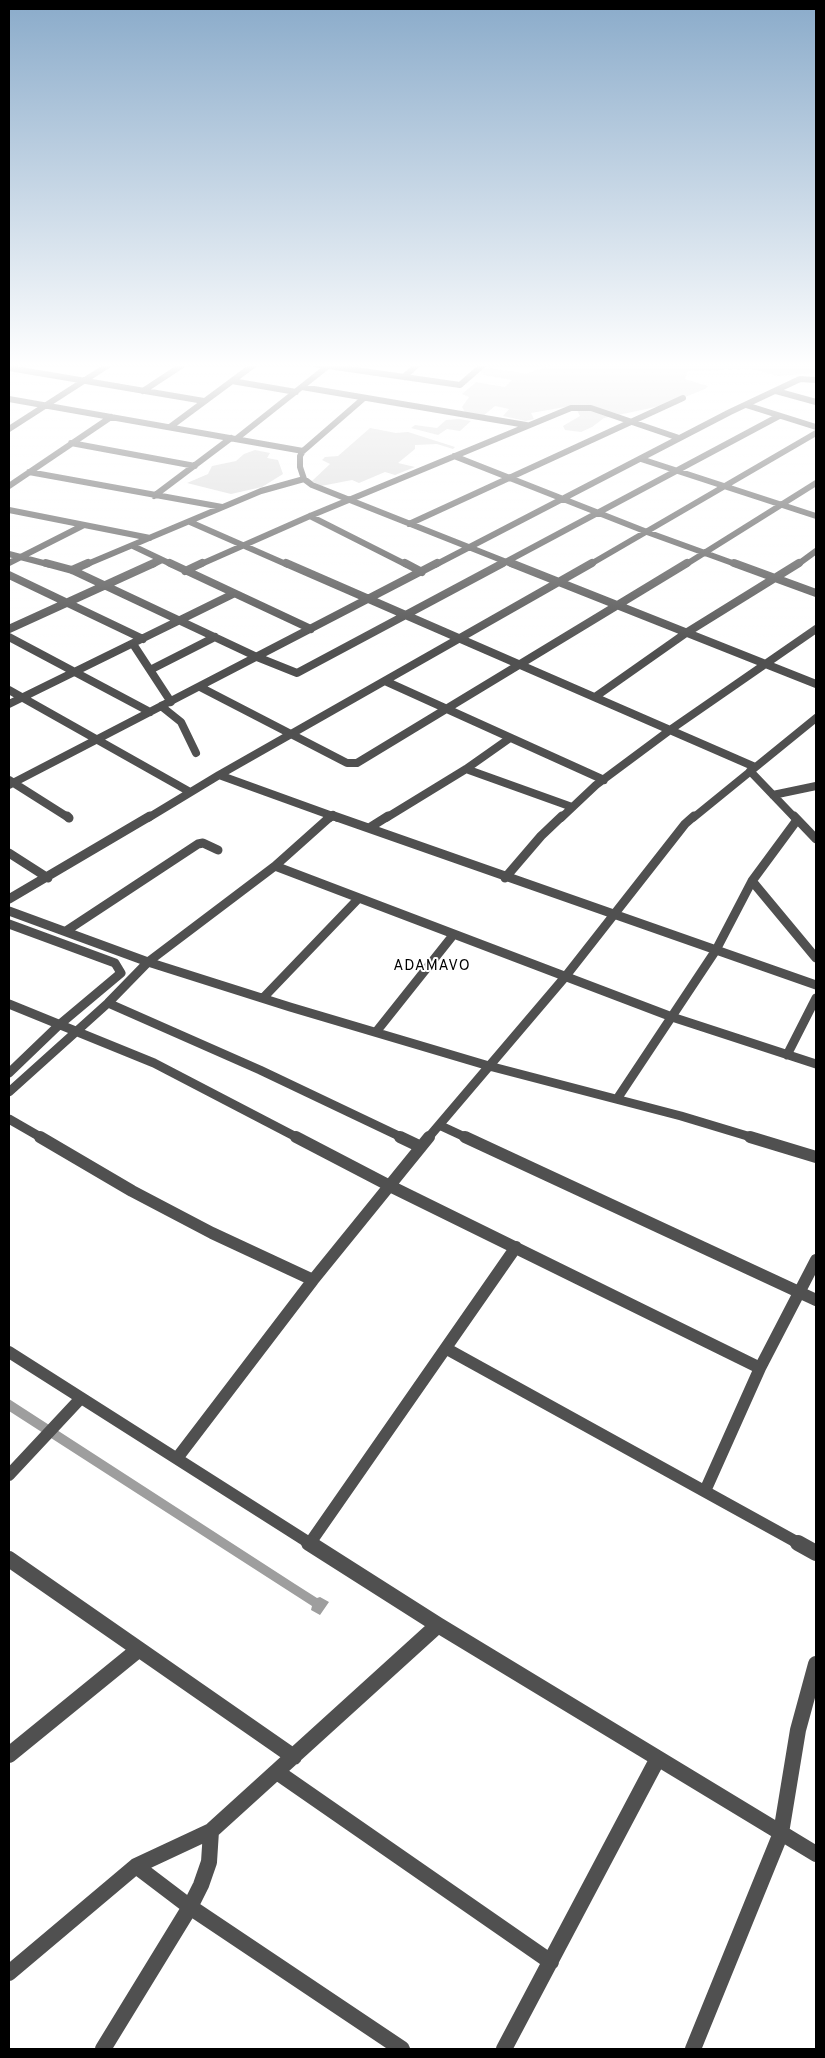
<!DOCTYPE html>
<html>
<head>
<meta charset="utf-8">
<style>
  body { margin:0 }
  #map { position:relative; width:825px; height:2058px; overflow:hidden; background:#fff; font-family:Overpass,sans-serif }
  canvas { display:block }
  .frame { position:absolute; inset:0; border:10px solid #000; pointer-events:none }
</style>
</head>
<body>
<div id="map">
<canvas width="825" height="2058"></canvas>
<div class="frame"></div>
</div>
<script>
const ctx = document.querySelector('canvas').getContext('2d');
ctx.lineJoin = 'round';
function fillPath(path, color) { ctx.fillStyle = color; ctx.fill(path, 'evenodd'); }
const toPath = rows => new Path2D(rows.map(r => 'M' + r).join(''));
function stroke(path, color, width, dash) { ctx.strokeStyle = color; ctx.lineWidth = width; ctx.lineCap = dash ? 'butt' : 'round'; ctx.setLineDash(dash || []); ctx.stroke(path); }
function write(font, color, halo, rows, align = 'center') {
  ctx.font = font + ' Overpass,sans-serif'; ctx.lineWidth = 4; ctx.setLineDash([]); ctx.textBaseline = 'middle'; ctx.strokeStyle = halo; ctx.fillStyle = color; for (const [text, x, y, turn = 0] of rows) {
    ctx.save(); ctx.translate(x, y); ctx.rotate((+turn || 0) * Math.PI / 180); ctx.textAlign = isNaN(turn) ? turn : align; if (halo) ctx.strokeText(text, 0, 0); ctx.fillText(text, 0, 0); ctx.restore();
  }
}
fillPath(toPath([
  [555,364,816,364,816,373,778,376,751,369,688,371,685,379,708,386,705,389,665,405,604,418,592,427,581,432,565,430,563,426,580,416,577,410,565,407,531,413,534,419,526,421,503,416,509,409,495,406,483,416,465,412,462,407,469,397,462,394,476,382,505,387,512,380,484,375,480,371,486,367,525,374],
  [459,419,471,421,460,431,447,429,438,435,411,428,415,425,437,428,446,420],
  [370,428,396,433,408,432,455,447,453,449,437,444,415,445,415,449,398,463,415,467,395,475,385,472,359,483,352,480,321,486,312,481,330,464,322,460,325,457,338,456],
  [255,450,270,453,267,458,278,460,283,474,262,487,231,494,187,483,208,474,212,466,236,461,244,454]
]), '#d7d7d7');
fillPath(toPath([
  [9,1399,295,1584,317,1598,320,1597,329,1602,320,1615,311,1610,312,1606,9,1411]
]), '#9e9e9e');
stroke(toPath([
  [314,364,460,385,484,364],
  [9,368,204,401],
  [404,377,418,364],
  [232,381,296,392],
  [302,387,526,425],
  [143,391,184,364],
  [776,391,816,402],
  [364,398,303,451,300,456,300,467,304,479,312,485,514,565],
  [9,399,303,451],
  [746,405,816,427],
  [170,427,255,364],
  [9,429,110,364],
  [236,439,328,366],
  [71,443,195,466],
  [454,456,647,532,738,565],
  [641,459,816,516],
  [29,472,222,507],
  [9,486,111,417],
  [154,496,231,438],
  [9,510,150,538],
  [310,516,407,565],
  [190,522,288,565],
  [409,524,683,398],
  [133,546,173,565],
  [9,554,51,565],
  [9,563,82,526],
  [85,565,261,491,304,479],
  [152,565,162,560],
  [199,565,310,516,571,408,591,408,679,438],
  [435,565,730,412,800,379,816,380],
  [500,565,779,416],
  [589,565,816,433],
  [685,565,816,483],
  [797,565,816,551]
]), '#505050', 6);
stroke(toPath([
  [46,563,72,570,257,657,297,673,503,563],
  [170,563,311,629],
  [286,563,755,767],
  [405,563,422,572],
  [511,563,816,684],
  [734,563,816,593],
  [72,570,88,563],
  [185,571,202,563],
  [9,575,143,639],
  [9,629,154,563],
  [9,637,150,712],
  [133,644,171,702],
  [150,670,215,637],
  [385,681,604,780],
  [200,687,347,763,357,763,687,563],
  [9,690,190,792],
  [595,697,686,633,799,563],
  [9,704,233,594],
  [161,706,181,722,196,753],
  [466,769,572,807],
  [750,771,795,818],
  [219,775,338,818],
  [9,780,69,818],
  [9,785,437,563],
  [773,795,816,786],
  [148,818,219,775,592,563],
  [330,818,333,815],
  [386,818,466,769,510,738],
  [561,818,596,785,670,730,816,629],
  [693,818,816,718]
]), '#505050', 8);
stroke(toPath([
  [67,816,69,818],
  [334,816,816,985],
  [794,816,816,839],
  [369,828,388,816],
  [9,853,48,878],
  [275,866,672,1017,816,1064],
  [505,878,541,836,562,816],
  [752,881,816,958],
  [9,899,150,816],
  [9,911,148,962,290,1007,489,1066,681,1116,754,1138],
  [9,924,115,963,121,973,59,1025,9,1073],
  [66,931,198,844,203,843,218,850],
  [263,998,359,898],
  [108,1003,260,1070,403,1138],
  [9,1004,154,1063,298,1138],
  [376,1032,454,934],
  [787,1055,816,998],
  [9,1092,108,1003,148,962,275,866,331,816],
  [617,1099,716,950,752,881,797,820],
  [9,1119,42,1138],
  [439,1125,467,1138],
  [428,1138,565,977,685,824,694,816]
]), '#505050', 9);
stroke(toPath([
  [40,1137,132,1191,212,1233,313,1280],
  [296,1137,390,1186,760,1368],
  [400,1137,421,1147],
  [465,1137,816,1300],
  [750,1137,816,1157],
  [447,1349,800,1544],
  [9,1352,311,1544],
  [178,1457,313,1280,429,1137],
  [9,1475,81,1398],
  [705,1491,760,1368,816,1260],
  [310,1543,516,1247]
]), '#505050', 12);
stroke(toPath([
  [309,1543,438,1625,816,1854],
  [798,1543,816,1553],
  [9,1559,294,1757],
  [9,1755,138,1650],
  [277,1772,551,1962],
  [136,1866,190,1907,402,2049],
  [9,1973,136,1866,211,1831],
  [103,2049,190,1907,201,1885,209,1862,211,1831,438,1625],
  [504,2049,657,1760],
  [693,2049,781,1833,798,1730,816,1664]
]), '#505050', 16);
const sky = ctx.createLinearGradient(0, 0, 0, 652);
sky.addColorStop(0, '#8aabca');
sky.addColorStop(0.56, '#fff');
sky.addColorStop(1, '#ffffff00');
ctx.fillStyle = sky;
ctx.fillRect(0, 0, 825, 652);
ctx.letterSpacing = '1px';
write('15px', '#000', '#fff', [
  ["ADAMAVO",432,967]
]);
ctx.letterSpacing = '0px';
</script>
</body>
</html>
